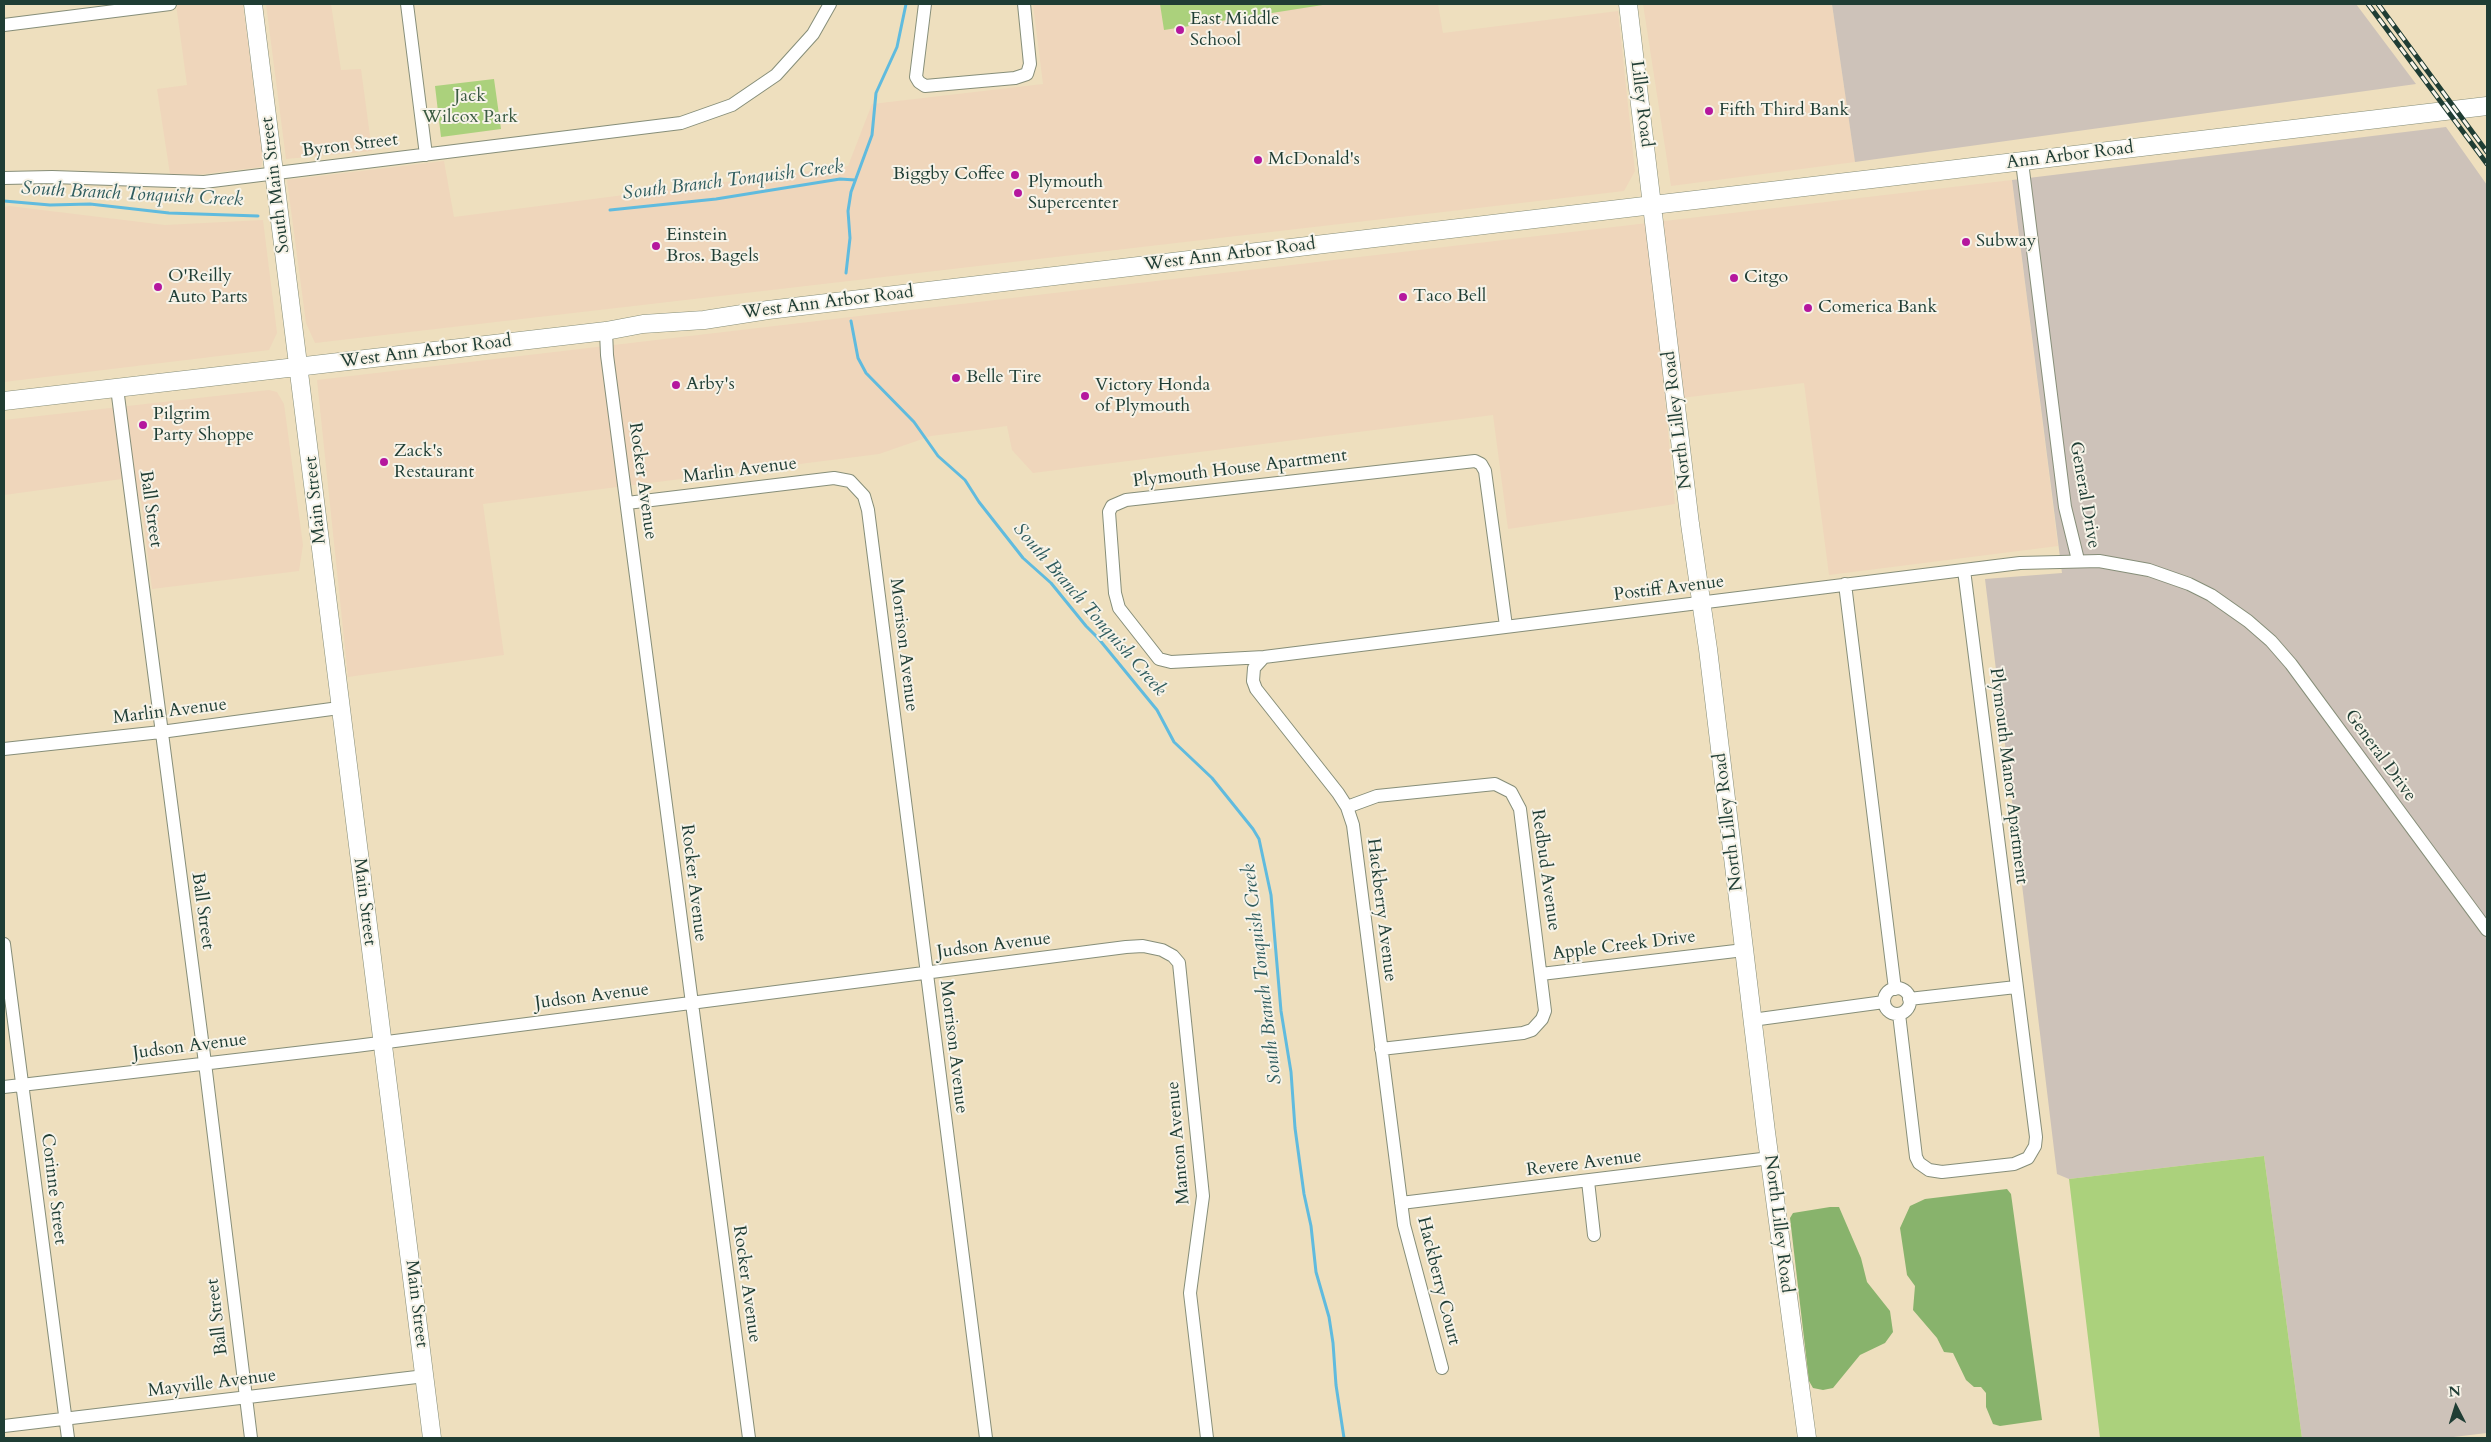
<!DOCTYPE html>
<html>
<head>
<meta charset="utf-8">
<style>
  body { margin:0 }
  #map { position:relative; width:2491px; height:1442px; overflow:hidden; background:#eedfbe; font-family:Cardo,serif }
  canvas { display:block }
  .frame { position:absolute; inset:0; border:5px solid #1f3d34; pointer-events:none }
  .north { position:absolute; left:2431px; top:1382px; width:50px; height:50px; -webkit-text-stroke:4px #f7f3e8; paint-order:stroke; rotate:355deg; font-size:14px; font-weight:700; line-height:20px; text-align:center; color:#1f3d34 }
  .north::after { content:''; display:block; margin:auto; width:18px; height:22px; background:#1f3d34; clip-path:polygon(50% 0,100% 100%,50% 72%,0 100%) }
</style>
</head>
<body>
<div id="map">
<canvas width="2491" height="1442"></canvas>
<div class="frame"></div>
<div class="north">N</div>
</div>
<script>
const ctx = document.querySelector('canvas').getContext('2d');
ctx.lineJoin = 'round';
function fillPath(path, color) { ctx.fillStyle = color; ctx.fill(path, 'evenodd'); }
const toPath = rows => new Path2D(rows.map(r => 'M' + r).join(''));
function stroke(path, color, width, dash) { ctx.strokeStyle = color; ctx.lineWidth = width; ctx.lineCap = dash ? 'butt' : 'round'; ctx.setLineDash(dash || []); ctx.stroke(path); }
function write(font, color, halo, rows, align = 'center') {
  ctx.font = font + ' Cardo,serif'; ctx.lineWidth = 4; ctx.setLineDash([]); ctx.textBaseline = 'middle'; ctx.strokeStyle = halo; ctx.fillStyle = color; for (const [text, x, y, turn = 0] of rows) {
    ctx.save(); ctx.translate(x, y); ctx.rotate((+turn || 0) * Math.PI / 180); ctx.textAlign = isNaN(turn) ? turn : align; if (halo) ctx.strokeText(text, 0, 0); ctx.fillText(text, 0, 0); ctx.restore();
  }
}
fillPath(toPath([
  [176,4,243,4,263,159,261,167,195,175,170,174,157,89,187,85],
  [266,4,331,4,341,70,361,69,372,151,286,159],
  [1033,4,1438,4,1443,33,1618,11,1635,171,1624,191,315,343,306,323,287,180,444,161,454,217,848,166,872,104,1043,84],
  [1643,4,1832,4,1855,162,1671,186],
  [2012,180,2058,546,1829,575,1804,383,1665,400,1675,504,1508,529,1493,415,1033,473,1012,450,1007,426,931,436,879,454,483,504,504,655,348,677,317,380],
  [9,206,165,225,263,220,277,333,269,350,4,382,4,207],
  [269,390,277,392,284,404,303,545,299,571,152,589,141,501,125,503,122,479,4,495,4,420]
]), '#efd6bb');
fillPath(toPath([
  [1832,4,2356,4,2416,84,1855,162],
  [2446,127,2487,185,2487,1433,2445,1438,2302,1438,2264,1156,2069,1179,2057,1174,1985,579,2062,573,2012,180]
]), '#cdc2b9');
fillPath(toPath([
  [1160,4,1329,4,1164,30],
  [494,79,501,129,441,137,435,86],
  [2264,1156,2302,1438,2100,1438,2069,1179]
]), '#abd17c');
fillPath(toPath([
  [2007,1189,2011,1194,2042,1420,2000,1426,1993,1424,1986,1407,1986,1393,1981,1387,1974,1387,1966,1380,1953,1353,1944,1352,1937,1338,1913,1310,1915,1286,1907,1275,1900,1228,1910,1206,1925,1199],
  [1830,1207,1839,1207,1861,1258,1867,1282,1890,1311,1893,1332,1885,1343,1860,1355,1833,1388,1823,1390,1813,1388,1809,1381,1790,1218,1793,1213]
]), '#88b36c');
stroke(toPath([
  [4,201,50,205,90,204,169,213,258,216],
  [610,210,716,199,840,179,855,180],
  [846,273,850,238,848,211,851,192,872,135,876,93,897,47,906,4],
  [851,321,858,358,866,373,914,422,938,456,965,480,979,502,1023,558,1051,583,1086,626,1098,638,1157,710,1174,742,1212,778,1253,829,1259,839,1271,895,1281,1011,1291,1072,1295,1128,1304,1194,1311,1226,1316,1272,1329,1317,1333,1343,1336,1385,1344,1438]
]), '#60bbde', 3);
const street = toPath([
  [407,4,426,155],
  [925,4,916,77,919,82,925,86,1015,78,1027,74,1030,64,1024,4],
  [4,25,170,4],
  [2022,162,2065,507,2078,560],
  [4,178,52,177,204,182,681,123,732,105,776,75,813,34,830,4],
  [606,331,607,355,749,1438],
  [117,388,205,1063,251,1438],
  [627,503,834,478,850,481,864,496,868,510,986,1438],
  [1845,584,1895,989],
  [1506,626,1485,471,1481,464,1475,461,1126,500,1112,506,1109,512,1115,593,1119,608,1159,659,1171,662,1264,657,2020,563,2099,561,2149,570,2189,584,2211,595,2248,621,2271,641,2291,664,2487,930],
  [1264,657,1254,668,1253,681,1256,689,1338,793,1347,807,1353,825,1404,1225,1442,1368],
  [4,749,161,732,339,708],
  [1347,807,1377,796,1495,784,1511,792,1520,809,1545,1011,1542,1019,1532,1030,1523,1033,1381,1049],
  [4,944,68,1438],
  [1541,974,1744,950],
  '1884 1001a13 13 0 1 1 26 0a13 13 0 1 1-26 0Z',
  [1909,999,2016,987],
  [1899,1014,1916,1157,1919,1163,1929,1170,1942,1172,2014,1164,2028,1158,2035,1146,2036,1137,1964,570],
  [1752,1020,1884,1002],
  [4,1087,356,1046,1126,947,1143,946,1162,950,1173,956,1179,963,1203,1196,1190,1293,1207,1438],
  [1588,1181,1594,1235],
  [1401,1203,1770,1158],
  [4,1426,425,1376]
]);
const secondary = toPath([
  [253,4,432,1438],
  [1628,4,1690,524,1708,649,1766,1132,1807,1438],
  [4,401,606,331,643,324,704,320,768,310,2487,106]
]);
stroke(street, '#868e79', 14);
stroke(secondary, '#868e79', 19);
stroke(street, '#fff', 12);
stroke(secondary, '#fff', 18);
const rail = toPath([
  [2368,4,2487,164],
  [2378,4,2487,152]
]);
stroke(rail, '#1f3d34', 5);
stroke(rail, '#f7f3e8', 3, [9]);
for (const [x, y, r, color] of [
  [1180,30,5,"#b5179e"],
  [1709,111,5,"#b5179e"],
  [1258,160,5,"#b5179e"],
  [1015,175,5,"#b5179e"],
  [1018,193,5,"#b5179e"],
  [1966,242,5,"#b5179e"],
  [656,246,5,"#b5179e"],
  [1734,278,5,"#b5179e"],
  [158,287,5,"#b5179e"],
  [1403,297,5,"#b5179e"],
  [1808,308,5,"#b5179e"],
  [956,378,5,"#b5179e"],
  [676,385,5,"#b5179e"],
  [1085,396,5,"#b5179e"],
  [143,425,5,"#b5179e"],
  [384,462,5,"#b5179e"]
]) { const dot = new Path2D(); dot.arc(x, y, r, 0, 2 * Math.PI); ctx.fillStyle = color; ctx.fill(dot); stroke(dot, '#f7f3e8', 2); }
write('18px', '#1f3d34', '#f7f3e8', [
  ["East Middle",1190,20],
  ["School",1190,41],
  ["Fifth Third Bank",1719,111],
  ["McDonald's",1268,160],
  ["Biggby Coffee",1005,175,"right"],
  ["Plymouth",1028,183],
  ["Supercenter",1028,204],
  ["Einstein",666,236],
  ["Bros. Bagels",666,257],
  ["Subway",1976,242],
  ["O'Reilly",168,277],
  ["Auto Parts",168,298],
  ["Citgo",1744,278],
  ["Taco Bell",1413,297],
  ["Comerica Bank",1818,308],
  ["Belle Tire",966,378],
  ["Arby's",686,385],
  ["Victory Honda",1095,386],
  ["of Plymouth",1095,407],
  ["Pilgrim",153,415],
  ["Party Shoppe",153,436],
  ["Zack's",394,452],
  ["Restaurant",394,473]
], 'left');
write('18px', '#3b5b42', '#f7f3e8', [
  ["Jack",470,97],
  ["Wilcox Park",470,118]
]);
write('18px', '#1f3d34', '#f7f3e8', [
  ["Lilley Road",1641,104,83],
  ["Byron Street",350,146,-7],
  ["Ann Arbor Road",2070,156,-7],
  ["South Main Street",276,185,-97],
  ["West Ann Arbor Road",1230,255,-7],
  ["West Ann Arbor Road",828,303,-7],
  ["West Ann Arbor Road",426,352,-7],
  ["North Lilley Road",1678,420,-97],
  ["Plymouth House Apartment",1240,469,-7],
  ["Marlin Avenue",740,471,-7],
  ["Rocker Avenue",642,481,82],
  ["General Drive",2084,495,80],
  ["Main Street",316,500,-96],
  ["Ball Street",150,509,82],
  ["Postiff Avenue",1669,589,-7],
  ["Morrison Avenue",903,645,83],
  ["Marlin Avenue",170,712,-7],
  ["General Drive",2380,756,54],
  ["Plymouth Manor Apartment",2008,776,83],
  ["North Lilley Road",1729,822,-97],
  ["Redbud Avenue",1545,870,82],
  ["Rocker Avenue",693,883,83],
  ["Main Street",364,902,83],
  ["Hackberry Avenue",1381,910,83],
  ["Ball Street",202,911,82],
  ["Judson Avenue",994,946,-7],
  ["Apple Creek Drive",1624,946,-7],
  ["Judson Avenue",592,997,-7],
  ["Judson Avenue",190,1047,-7],
  ["Morrison Avenue",953,1047,83],
  ["Manton Avenue",1179,1143,-95],
  ["Revere Avenue",1584,1164,-7],
  ["Corinne Street",53,1189,83],
  ["North Lilley Road",1778,1224,83],
  ["Hackberry Court",1438,1281,76],
  ["Rocker Avenue",746,1284,82],
  ["Main Street",416,1304,83],
  ["Ball Street",218,1317,-97],
  ["Mayville Avenue",212,1384,-7]
]);
write('italic 19px', '#2f5c5e', '#f7f3e8', [
  ["South Branch Tonquish Creek",733,181,-7],
  ["South Branch Tonquish Creek",132,195,3],
  ["South Branch Tonquish Creek",1089,610,49],
  ["South Branch Tonquish Creek",1263,974,-97]
]);
</script>
</body>
</html>
